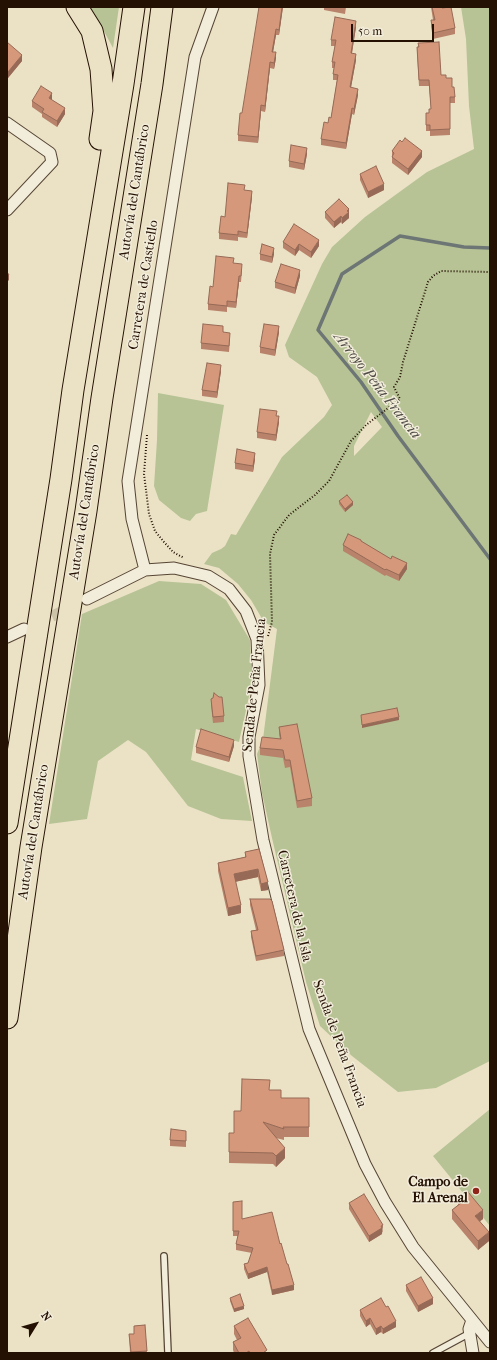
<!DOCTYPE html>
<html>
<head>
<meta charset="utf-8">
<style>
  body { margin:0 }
  #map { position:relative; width:497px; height:1360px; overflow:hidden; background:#ebe2c6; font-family:"IM FELL French Canon",serif }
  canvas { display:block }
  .frame { position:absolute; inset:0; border:8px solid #241103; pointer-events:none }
  .north { position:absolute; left:16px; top:1304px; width:40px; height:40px; -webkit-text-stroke:3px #f2ecda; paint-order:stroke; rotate:53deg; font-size:11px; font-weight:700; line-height:16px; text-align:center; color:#241103 }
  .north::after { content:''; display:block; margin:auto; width:14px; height:18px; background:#241103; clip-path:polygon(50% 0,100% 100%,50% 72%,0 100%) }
  .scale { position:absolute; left:351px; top:24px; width:83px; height:18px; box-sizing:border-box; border:2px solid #241103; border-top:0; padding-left:5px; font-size:12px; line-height:14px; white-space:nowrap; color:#241103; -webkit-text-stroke:3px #f2ecda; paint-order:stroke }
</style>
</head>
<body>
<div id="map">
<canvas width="497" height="1360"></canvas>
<div class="frame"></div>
<div class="north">N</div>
<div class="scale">50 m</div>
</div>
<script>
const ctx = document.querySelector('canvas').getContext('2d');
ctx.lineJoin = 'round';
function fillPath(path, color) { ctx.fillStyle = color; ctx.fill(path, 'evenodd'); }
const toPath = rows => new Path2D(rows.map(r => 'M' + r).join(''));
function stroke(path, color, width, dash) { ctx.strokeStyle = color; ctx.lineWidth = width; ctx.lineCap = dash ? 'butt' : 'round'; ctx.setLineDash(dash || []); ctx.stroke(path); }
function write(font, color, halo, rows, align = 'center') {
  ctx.font = font + ' "IM FELL French Canon",serif'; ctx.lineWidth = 3; ctx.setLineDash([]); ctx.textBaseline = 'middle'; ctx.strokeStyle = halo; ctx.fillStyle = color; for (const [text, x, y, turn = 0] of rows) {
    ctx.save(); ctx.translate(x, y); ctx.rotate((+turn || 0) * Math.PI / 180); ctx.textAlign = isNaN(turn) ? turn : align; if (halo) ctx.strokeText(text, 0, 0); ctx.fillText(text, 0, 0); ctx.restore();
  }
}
fillPath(toPath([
  [90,7,119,7,113,48,99,22],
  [461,7,490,7,490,1061,436,1088,398,1092,352,1056,320,1026,306,982,272,838,262,793,257,754,263,739,277,629,264,622,251,600,238,584,219,568,204,564,212,553,221,549,225,546,231,534,236,535,282,457,324,417,332,405,317,377,289,357,285,345,322,264,332,247,365,217,427,172,474,149,469,106,466,39],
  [371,412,382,427,354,456,354,446],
  [158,393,224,405,207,511,196,514,190,521,181,518,159,500,154,486,157,440],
  [159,581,201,584,226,600,250,640,252,683,239,742,196,729,191,760,243,777,252,821,221,819,188,806,146,752,128,740,98,761,87,819,49,824,82,614],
  [490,1109,490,1226,433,1156]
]), '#b7c395');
stroke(toPath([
  [490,248,464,247,400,236,342,274,318,330,361,382,398,436,490,559]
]), '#6d7675', 3.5);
stroke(toPath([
  [37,623,72,607]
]), '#cdc3a9', 11, [11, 5.5]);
const lane = toPath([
  [164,1256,168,1353],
  [433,1353,470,1333]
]);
const street = toPath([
  [7,123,50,153,52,162,7,210],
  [145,570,132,519,128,481,195,57,213,7],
  [87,599,145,570,174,568,208,576,229,589,246,611,257,639,259,685,249,737,249,756,263,840,309,1029,365,1164,385,1202,413,1247,490,1342],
  [7,637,24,629],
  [472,1320,469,1329,473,1353]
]);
const highway = toPath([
  [77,7,92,31,101,69,104,111,100,139],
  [7,823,61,479,73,390,123,84,134,7],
  [7,1018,31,847,86,511,102,398,152,84,162,7]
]);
stroke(lane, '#564534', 8);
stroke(street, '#564534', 13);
stroke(highway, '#241103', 23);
stroke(toPath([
  [147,435,144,474,149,514,155,531,164,542,173,552,184,558],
  [268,636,272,622,270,554,274,535,289,515,315,495,329,481,351,441,366,425,400,399,394,387,400,377,403,362,428,282,433,276,441,271,490,272]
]), '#241103', 2, [1, 2]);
stroke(lane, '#f2ecda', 5.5);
stroke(street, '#f2ecda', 11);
stroke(highway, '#ebe2c6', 21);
fillPath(toPath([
  [283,7,279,35,276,35,273,52,276,58,274,69,270,68,265,112,261,111,258,143,238,141,238,135],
  [324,7,346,7,345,14,324,10],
  [431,7,442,7,455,28,455,34,433,39,431,26,431,20,433,20],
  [356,27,352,53,356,60,351,87,358,95,354,115,352,114,346,149,321,145,321,139,328,123,331,118,337,80,333,80,333,74,334,68,332,68,332,62,335,46,331,46,331,40],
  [7,42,22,61,8,78,7,77],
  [418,43,441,75,446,78,452,87,455,97,455,103,450,103,450,135,430,136,430,131,426,131,426,113,429,113,431,109,429,86,419,86,417,53,417,47,418,47],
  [52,99,52,100,65,114,57,127,42,117,42,114,32,107,32,101],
  [402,142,422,157,408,175,392,163,392,151],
  [307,154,304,170,289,167,289,161],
  [360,174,384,190,368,198,360,180],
  [245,190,252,197,247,238,238,237,238,241,219,239,219,233,225,217],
  [349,209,349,218,342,224,341,222,334,228,325,218,325,212],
  [283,242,319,246,311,258,299,250,295,256,283,248],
  [260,254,274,254,272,263,260,260],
  [234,263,242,270,241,282,239,282,236,308,227,307,227,312,208,310,208,304,213,287],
  [300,276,295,294,275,288,275,282],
  [279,332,275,356,260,353,260,347],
  [230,339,229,352,201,349,201,343],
  [221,371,217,398,202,396,202,390],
  [279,422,276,441,257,438,257,432],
  [255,459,253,472,235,469,235,463],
  [339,501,353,505,345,512,339,504],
  [361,541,407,569,399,581,386,575,385,576,343,551,343,545],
  [211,699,224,716,224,722,213,723,211,705],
  [279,727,312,798,312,806,297,808,290,767,285,768,283,758,260,755,260,748,280,739,279,735],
  [234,746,229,762,196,753,196,747],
  [259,849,268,890,261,891,258,877,235,882,241,913,228,916,218,871,218,863,245,857,245,852],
  [250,899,284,950,284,956,256,961,251,937,251,931,256,930,250,905],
  [270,1090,281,1098,309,1098,309,1137,284,1137,284,1140,276,1138,285,1158,276,1167,273,1164,229,1163,229,1133,234,1133,241,1111],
  [186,1137,186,1147,170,1146,170,1140],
  [458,1200,483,1219,480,1221,489,1241,478,1250,452,1219,452,1210,458,1205],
  [233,1202,242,1219,280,1244,294,1290,272,1295,267,1272,248,1279,244,1269,244,1264,248,1263,252,1253,236,1250,236,1244,238,1236,233,1236],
  [349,1203,383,1231,382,1232,382,1234,369,1242,349,1209],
  [406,1285,433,1304,418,1312,406,1291],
  [230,1298,244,1309,234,1312,230,1301],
  [360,1310,396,1327,383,1334,381,1332,376,1335,370,1324,366,1327,360,1316],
  [145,1325,147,1353,130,1353,129,1334,134,1334,134,1326],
  [234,1326,267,1353,234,1353,233,1350,233,1342,237,1340,234,1334]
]), '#b8836a');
fillPath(toPath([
  [282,7,283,7,279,35,279,30],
  [356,21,356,27,351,59,351,53],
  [276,29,276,35,272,58,272,52],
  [276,52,276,58,274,69,274,63],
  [356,54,356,60,350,93,350,87],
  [22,55,22,61,8,78,8,72],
  [270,62,270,68,265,112,265,106],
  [358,89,358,95,354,115,354,109],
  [52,93,52,99,49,104,49,98],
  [261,105,261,111,258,143,258,137],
  [65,108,65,114,57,127,57,121],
  [352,108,352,114,346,149,346,143],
  [307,148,307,154,304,170,304,164],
  [422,151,422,157,408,175,408,169],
  [384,184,384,190,368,198,368,192],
  [252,191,252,197,247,238,247,233],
  [349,209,349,218,342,224,342,218],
  [341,216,341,222,334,228,334,222],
  [319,240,319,246,311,258,311,252],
  [299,244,299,250,295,256,295,250],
  [274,248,274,254,272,263,272,257],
  [300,270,300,276,295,294,295,288],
  [9,275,9,280,7,282,7,277],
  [239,276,239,282,236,308,236,302],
  [279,326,279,332,275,356,275,350],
  [221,365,221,371,217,398,217,392],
  [279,416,279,422,276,441,276,435],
  [255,453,255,459,253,472,253,466],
  [353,502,353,505,345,512,345,509],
  [407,563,407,569,399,581,399,575],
  [399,717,399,720,362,728,362,725],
  [234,740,234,746,229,762,229,757],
  [258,869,258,877,234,882,234,874],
  [268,882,268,890,261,891,261,884],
  [241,905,241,913,228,916,228,908],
  [285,1148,285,1158,276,1167,276,1156],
  [483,1210,483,1219,475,1225,475,1216],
  [383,1225,382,1234,369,1242,369,1236],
  [489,1232,489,1241,478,1250,478,1241],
  [267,1267,267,1272,248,1279,248,1274],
  [294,1285,294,1290,272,1295,272,1290],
  [433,1298,433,1304,418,1312,418,1306],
  [244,1306,244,1309,234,1312,234,1309],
  [370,1318,370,1324,366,1327,366,1321],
  [396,1321,396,1327,383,1334,383,1329],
  [381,1326,381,1332,376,1335,376,1329]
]), '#966a56');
const building = toPath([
  [259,7,282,7,279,30,276,29,272,52,276,52,274,63,270,62,265,106,261,105,258,137,238,135,240,113,242,113,259,7],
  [432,7,442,7,442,8,451,7,455,28,433,33,431,20,435,20,432,7],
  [335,17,356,21,351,53,356,54,350,87,358,89,354,109,352,108,346,143,321,139,324,122,328,123,329,117,331,118,338,75,333,74,335,62,332,62,336,40,331,40,335,17],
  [7,42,22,55,8,72,7,71,7,42],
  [439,42,441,75,446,75,446,78,452,78,452,87,454,87,455,97,450,97,450,129,430,130,430,125,426,125,426,113,429,113,429,109,431,109,429,80,419,80,417,47,419,47,418,43,439,42],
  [41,86,52,93,49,98,65,108,57,121,42,112,44,109,32,101,41,86],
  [405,138,422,151,408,169,392,157,394,153,392,151,400,140,402,142,405,138],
  [291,145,307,148,304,164,289,161,291,145],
  [376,166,384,184,368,192,360,174,376,166],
  [228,183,245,185,244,190,252,191,247,233,238,231,238,235,219,233,221,216,225,217,228,183],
  [339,199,349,209,347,211,349,212,342,218,341,216,334,222,325,212,339,199],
  [294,224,319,240,311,252,299,244,295,250,283,242,294,224],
  [262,244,274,248,272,257,260,254,262,244],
  [216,256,234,258,233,263,242,264,241,276,239,276,236,302,227,301,227,306,208,304,210,286,213,287,216,256],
  [281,264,300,270,295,288,275,282,281,264],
  [7,272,9,275,7,277,7,272],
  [203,324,223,326,223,332,230,333,229,346,201,343,203,324],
  [264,324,279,326,275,350,260,347,264,324],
  [207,363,221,365,217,392,202,390,207,363],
  [260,409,277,411,276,416,279,416,276,435,257,432,260,409],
  [237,449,255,453,253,466,235,463,237,449],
  [347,495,353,502,345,509,339,501,347,495],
  [348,534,361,540,361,541,391,559,392,556,407,563,399,575,386,569,385,570,343,545,348,534],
  [214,693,219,697,222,697,224,716,213,717,211,699,213,698,214,693],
  [397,708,399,717,362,725,361,715,397,708],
  [297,724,312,798,297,801,290,760,285,760,283,750,260,748,262,737,281,739,279,727,297,724],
  [201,729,234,740,229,757,196,747,201,729],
  [259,849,268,882,261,884,258,869,234,874,241,905,228,908,218,863,246,857,245,852,259,849],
  [250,899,270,899,272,901,284,950,256,956,251,931,258,930,250,899],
  [242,1079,270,1080,269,1090,281,1090,281,1098,309,1098,309,1127,283,1127,284,1129,263,1122,285,1148,276,1156,273,1153,229,1152,229,1133,234,1133,234,1111,241,1111,242,1079],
  [171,1129,186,1131,186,1141,170,1140,171,1129],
  [468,1192,483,1210,475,1216,489,1232,478,1241,452,1210,461,1203,458,1200,468,1192],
  [364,1194,383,1225,381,1226,382,1228,369,1236,349,1203,364,1194],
  [242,1201,242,1219,272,1212,280,1244,281,1243,287,1264,288,1264,294,1285,272,1290,267,1267,248,1274,244,1264,248,1263,253,1248,236,1244,239,1231,233,1231,233,1202,242,1201],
  [421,1277,433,1298,418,1306,406,1285,421,1277],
  [240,1294,244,1306,234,1309,230,1298,240,1294],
  [381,1298,386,1307,388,1306,396,1321,383,1329,381,1326,376,1329,370,1318,366,1321,360,1310,381,1298],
  [248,1318,267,1350,263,1353,250,1353,249,1351,246,1353,239,1353,233,1342,241,1338,234,1326,248,1318],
  [145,1325,147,1351,131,1352,129,1334,134,1334,134,1326,145,1325]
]);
fillPath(building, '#d6987b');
stroke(building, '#966a56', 1);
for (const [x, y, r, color] of [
  [476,1191,4,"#8f2418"]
]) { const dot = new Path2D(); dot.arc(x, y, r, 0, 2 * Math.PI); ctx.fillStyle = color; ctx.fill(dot); stroke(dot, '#f2ecda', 1.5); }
write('14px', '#241103', '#f2ecda', [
  ["Autovía del Cantábrico",135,192,-81],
  ["Carretera de Castiello",144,285,-81],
  ["Autovía del Cantábrico",85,512,-81],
  ["Senda de Peña Francia",255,685,-84],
  ["Autovía del Cantábrico",34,832,-81],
  ["Carretera de la Isla",294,906,77],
  ["Senda de Peña Francia",339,1044,70]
]);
write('bold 14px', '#241103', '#f2ecda', [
  ["Campo de",468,1183],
  ["El Arenal",468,1199]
], 'right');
write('italic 15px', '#4f4c46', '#f2ecda', [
  ["Arroyo Peña Francia",377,386,52]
]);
</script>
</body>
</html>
